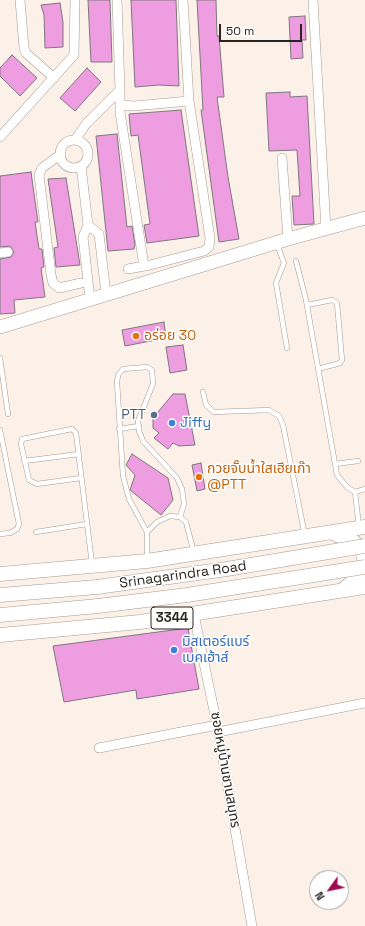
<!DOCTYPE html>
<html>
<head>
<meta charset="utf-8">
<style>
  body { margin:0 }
  #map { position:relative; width:365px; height:926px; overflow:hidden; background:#fcf1e8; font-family:"Space Grotesk",sans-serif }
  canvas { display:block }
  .north { position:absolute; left:309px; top:870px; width:40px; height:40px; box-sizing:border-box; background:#fff; border:1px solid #a9a7a6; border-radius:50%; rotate:237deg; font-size:11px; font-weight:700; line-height:16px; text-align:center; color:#282421 }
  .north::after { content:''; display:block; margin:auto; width:14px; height:18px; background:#a00a50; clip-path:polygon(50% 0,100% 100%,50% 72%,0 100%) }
  .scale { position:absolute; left:219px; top:24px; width:83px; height:18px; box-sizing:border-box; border:2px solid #282421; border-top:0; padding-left:5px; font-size:12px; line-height:14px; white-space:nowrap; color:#282421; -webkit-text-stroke:3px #fff; paint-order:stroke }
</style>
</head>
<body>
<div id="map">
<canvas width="365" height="926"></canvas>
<div class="north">N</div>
<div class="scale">50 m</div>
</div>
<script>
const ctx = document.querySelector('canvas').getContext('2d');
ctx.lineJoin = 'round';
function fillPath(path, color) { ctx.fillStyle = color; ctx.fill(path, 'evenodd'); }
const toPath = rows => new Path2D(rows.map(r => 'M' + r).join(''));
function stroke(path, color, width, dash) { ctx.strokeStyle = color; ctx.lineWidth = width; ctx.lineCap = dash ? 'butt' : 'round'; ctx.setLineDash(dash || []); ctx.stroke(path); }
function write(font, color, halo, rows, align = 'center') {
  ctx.font = font + ' "Space Grotesk","Noto Sans Thai",sans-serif'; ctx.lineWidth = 3; ctx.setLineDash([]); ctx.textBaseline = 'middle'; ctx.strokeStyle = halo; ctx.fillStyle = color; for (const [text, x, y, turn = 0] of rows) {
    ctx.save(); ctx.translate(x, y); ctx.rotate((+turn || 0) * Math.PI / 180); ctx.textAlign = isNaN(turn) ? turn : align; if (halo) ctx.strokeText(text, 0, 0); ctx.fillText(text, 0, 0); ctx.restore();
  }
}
const building = toPath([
  [88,0,110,0,112,62,91,62,88,0],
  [131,0,176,0,179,86,159,85,135,87,131,0],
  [197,0,216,0,217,36,219,36,224,97,217,97,228,177,239,239,219,242,201,110,203,110,197,0],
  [60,3,63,22,63,47,45,48,44,15,41,5,60,3],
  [305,16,306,40,302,40,303,58,291,59,289,17,305,16],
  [12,55,37,78,20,96,0,76,0,68,12,55],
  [87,68,101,82,75,111,60,98,87,68],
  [290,92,290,97,307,96,314,224,294,225,292,196,300,196,297,150,269,151,266,93,290,92],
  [181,110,199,236,147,243,144,225,150,224,138,135,131,136,129,114,181,110],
  [117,134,127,227,132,226,135,245,134,249,108,251,96,136,117,134],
  [31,172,38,222,35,222,39,249,42,249,44,267,41,268,45,297,14,300,15,313,0,314,0,259,11,257,14,252,10,246,0,247,0,176,31,172],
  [66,178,80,265,56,267,54,248,58,247,48,179,66,178],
  [164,322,166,338,125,346,122,330,164,322],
  [183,345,187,370,170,373,166,347,183,345],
  [173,394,185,394,195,445,179,446,173,443,168,449,154,438,159,433,153,428,153,418,173,394],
  [132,454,168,478,173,500,161,515,130,490,135,475,126,465,132,454],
  [201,463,205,489,197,491,192,465,201,463],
  [188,628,199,689,137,699,136,690,64,702,53,646,188,628]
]);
fillPath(building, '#ee9de1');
stroke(building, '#7f767e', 1);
const lane = toPath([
  [277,244,284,263,276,283,287,348],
  [296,261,306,300,337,475,347,487,355,492,359,527],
  [307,305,332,300,337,303,342,360,340,363,318,369],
  [0,358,8,414],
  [203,392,206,405,214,412,269,410,279,416,283,425,305,536],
  [119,429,139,426],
  [0,430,19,524,17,529,10,533,0,534],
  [24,461,79,454],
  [335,464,358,461],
  [81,478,37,484,29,480,21,444,22,439,72,429,76,433,92,564],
  [355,492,365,489],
  [36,532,87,524],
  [147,532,129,499,123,476,117,382,118,375,123,369,147,367,152,370,153,384,138,421,139,431,143,441,177,478,182,489,184,504,180,517],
  [147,560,147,532,157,522,170,516,180,517,186,522,194,553]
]);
const street = toPath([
  [20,0,24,48,26,53,54,78],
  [313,0,326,229],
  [120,90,120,112,144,266],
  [120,105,134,106,189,101],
  [0,137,74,55,75,0],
  [75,140,86,124,120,90,117,0],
  '60 154a14 14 0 1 1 28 0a14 14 0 1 1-28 0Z',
  [61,154,42,168,39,175,51,275,53,283,59,288,81,283],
  [282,158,288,239],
  [81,166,88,225,83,237,90,299],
  [88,225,99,234,106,294],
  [0,253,8,252],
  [128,269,150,265,204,251,209,247,210,238,189,101,183,0],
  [194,615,217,725,252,926],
  [218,732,365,703],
  [99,748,217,725]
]);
const secondary = toPath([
  [0,327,288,239,365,218]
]);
const primary = toPath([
  [333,533,354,542,361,550,364,556,364,565,359,576,343,590],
  [0,574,147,561,365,527],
  [0,595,97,587],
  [0,615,98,606],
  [0,635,140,622,365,587]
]);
stroke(lane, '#a59b93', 5.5);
stroke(street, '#a59b93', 10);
stroke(secondary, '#a59b93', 14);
stroke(primary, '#a59b93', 15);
stroke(lane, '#fff', 4.5);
stroke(street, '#fff', 9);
stroke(secondary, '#fff', 13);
stroke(primary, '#fff', 14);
const primaryBridge = toPath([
  [97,587,227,569,365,546],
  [98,606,187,595,365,567]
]);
stroke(primaryBridge, '#a59b93', 15, []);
stroke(primaryBridge, '#fff', 14);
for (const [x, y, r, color] of [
  [136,336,4,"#e8710a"],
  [154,415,4,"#5c6f8a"],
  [172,423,4,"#3f7fe0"],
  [199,477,4,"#e8710a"],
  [174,650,4,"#3f7fe0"]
]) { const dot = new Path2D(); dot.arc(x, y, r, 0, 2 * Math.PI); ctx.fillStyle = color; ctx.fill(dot); stroke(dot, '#fff', 1.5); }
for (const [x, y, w] of [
  [172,618,42]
]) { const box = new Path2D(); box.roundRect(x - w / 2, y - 11, w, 22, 3); ctx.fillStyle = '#fff'; ctx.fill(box); stroke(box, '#282421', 1); }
write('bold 13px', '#282421', null, [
  ["3344",172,618]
]);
write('14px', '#c56008', '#fff', [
  ["อร่อย 30",144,336],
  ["กวยจั๊บน้ำใสเฮียเก๊า",207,469],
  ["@PTT",207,485]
], 'left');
write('14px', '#4e5e75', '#fff', [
  ["PTT",146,415]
], 'right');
write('14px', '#366cbe', '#fff', [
  ["Jiffy",180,423],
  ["มิสเตอร์แบร์",182,642],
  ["เบคเฮ้าส์",182,658]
], 'left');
write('14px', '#282421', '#fff', [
  ["Srinagarindra Road",183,575,-8],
  ["ซอยหมู่บ้านชานสมุทร",225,770,80]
]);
</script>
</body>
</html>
